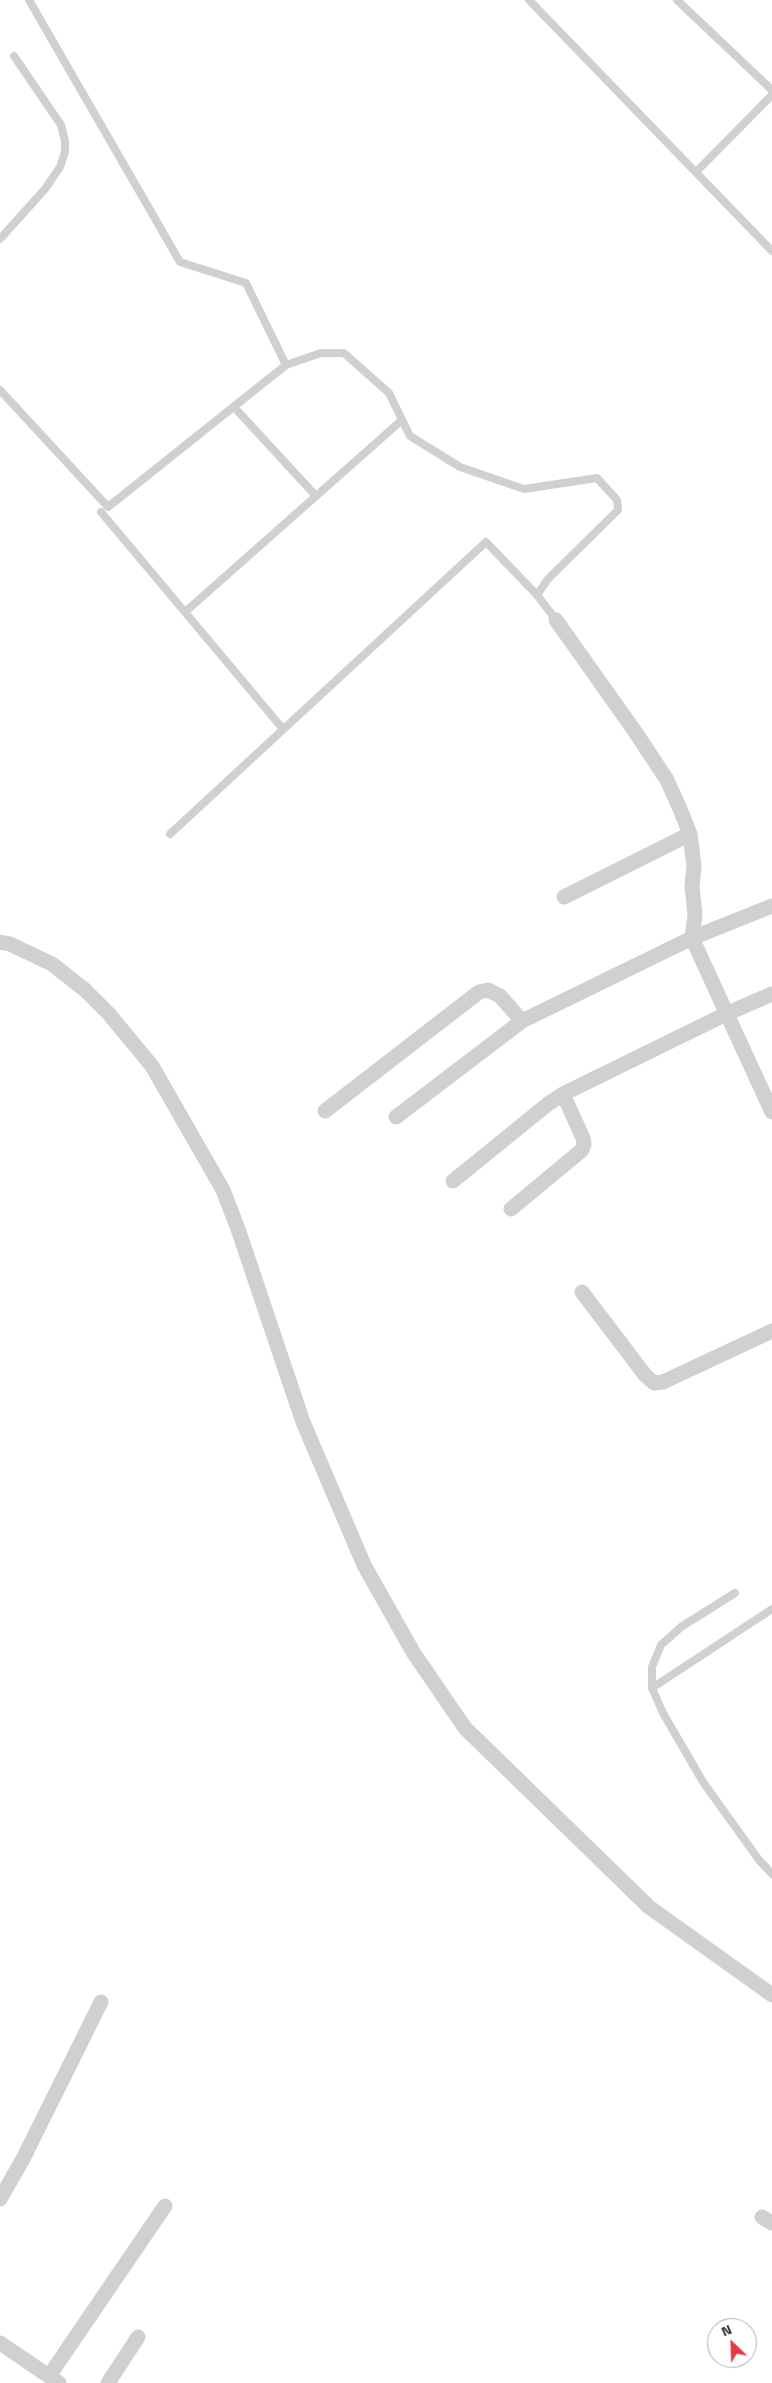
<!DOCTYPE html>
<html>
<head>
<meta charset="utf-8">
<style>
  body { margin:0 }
  #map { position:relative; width:772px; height:2383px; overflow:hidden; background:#fff; font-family:"Titillium Web",sans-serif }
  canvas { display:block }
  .north { position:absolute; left:707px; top:2318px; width:50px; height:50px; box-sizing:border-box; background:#fff; border:1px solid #adadad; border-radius:50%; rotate:336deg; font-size:14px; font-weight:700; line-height:20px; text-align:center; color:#333 }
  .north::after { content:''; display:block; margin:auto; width:18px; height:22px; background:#e63946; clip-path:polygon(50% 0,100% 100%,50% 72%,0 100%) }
</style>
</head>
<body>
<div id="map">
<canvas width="772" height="2383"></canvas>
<div class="north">N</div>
</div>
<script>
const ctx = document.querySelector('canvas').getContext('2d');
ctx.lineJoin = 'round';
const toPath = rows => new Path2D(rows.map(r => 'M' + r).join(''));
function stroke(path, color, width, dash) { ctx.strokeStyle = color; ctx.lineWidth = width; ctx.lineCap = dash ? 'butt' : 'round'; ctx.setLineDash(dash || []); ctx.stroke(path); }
stroke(toPath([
  [29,0,180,262,246,283,286,365],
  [529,0,772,251],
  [677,0,772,90],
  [697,171,772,95],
  [0,239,45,189,60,167,65,152,65,141,61,125,14,56],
  [0,390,108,507,286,365,321,353,344,353,389,393,410,436,460,467,524,489,597,478,617,500,618,510,548,579,537,595,556,620],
  [234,407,316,496],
  [101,512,283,729],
  [185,612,402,420],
  [170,834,486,542,537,595],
  [735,1593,681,1627,661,1645,652,1667,652,1688,663,1713,703,1782,759,1860,772,1874],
  [652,1688,772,1609]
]), '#d0d0d0', 8);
stroke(toPath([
  [556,620,636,733,667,780,680,809,690,834,694,866,692,886,695,915,692,938,772,1112],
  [564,897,690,834],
  [0,942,10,944,52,964,85,990,109,1014,152,1066,223,1190,238,1229,303,1422,364,1565,413,1652,465,1728,649,1907,772,1995],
  [325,1111,479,992,488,990,500,996,522,1021],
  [396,1117,522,1021,692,938,772,906],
  [453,1181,548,1104,563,1094,726,1014,772,994],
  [511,1209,582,1150,584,1144,583,1138,563,1094],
  [582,1292,645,1375,654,1383,663,1382,772,1331],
  [0,2199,23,2159,101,2002],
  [762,2217,772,2223],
  [0,2343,59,2383],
  [49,2376,165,2206],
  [108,2383,138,2337]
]), '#d0d0d0', 15);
</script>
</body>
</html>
